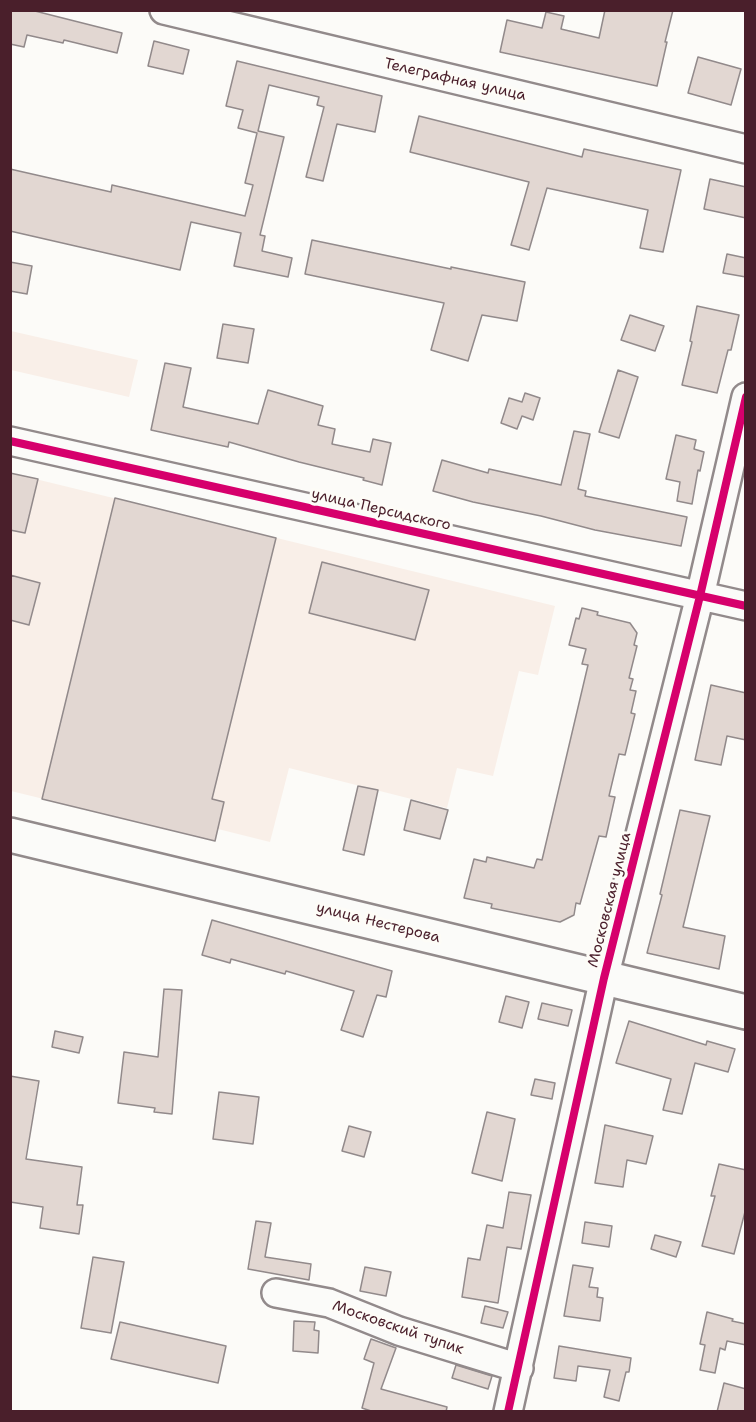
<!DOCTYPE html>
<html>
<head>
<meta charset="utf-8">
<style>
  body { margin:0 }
  #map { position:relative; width:756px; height:1422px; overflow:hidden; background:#fcfbf8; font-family:"Shantell Sans",sans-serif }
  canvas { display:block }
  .frame { position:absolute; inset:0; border:12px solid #4a1f2b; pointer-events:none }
</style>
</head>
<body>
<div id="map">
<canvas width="756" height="1422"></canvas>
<div class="frame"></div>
</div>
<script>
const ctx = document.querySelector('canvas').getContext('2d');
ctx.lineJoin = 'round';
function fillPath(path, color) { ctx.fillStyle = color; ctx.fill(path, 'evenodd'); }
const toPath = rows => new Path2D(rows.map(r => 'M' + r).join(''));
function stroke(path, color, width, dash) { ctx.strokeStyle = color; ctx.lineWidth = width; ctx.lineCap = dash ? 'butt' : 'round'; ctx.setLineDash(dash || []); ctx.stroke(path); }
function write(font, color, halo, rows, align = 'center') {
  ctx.font = font + ' "Shantell Sans",sans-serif'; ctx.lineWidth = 6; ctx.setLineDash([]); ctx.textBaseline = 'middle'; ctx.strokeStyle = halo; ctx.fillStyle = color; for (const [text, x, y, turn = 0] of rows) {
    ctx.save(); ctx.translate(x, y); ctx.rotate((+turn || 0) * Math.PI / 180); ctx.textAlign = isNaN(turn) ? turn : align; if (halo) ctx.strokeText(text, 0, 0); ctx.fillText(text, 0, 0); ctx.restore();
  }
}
fillPath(toPath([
  [11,331,138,360,129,397,11,370],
  [11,473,555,606,538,675,519,671,493,776,457,768,447,808,289,768,270,842,218,829,215,841,11,791]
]), '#f9efe8');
const building = toPath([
  [10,10,31,10,122,33,117,53,64,40,63,43,27,35,24,47,10,44,10,10],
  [605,10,673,10,665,42,667,42,657,86,500,52,507,20,542,28,546,12,564,16,561,29,599,38,605,10],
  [154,41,189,50,183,74,148,66,154,41],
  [698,57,741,69,731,105,688,93,698,57],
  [237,61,382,96,375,132,337,124,323,181,306,177,324,107,317,105,319,97,269,85,258,131,284,137,260,235,265,236,262,251,292,258,288,277,234,266,241,233,191,222,180,270,10,231,10,169,111,192,112,185,245,216,253,185,245,183,257,133,238,128,243,110,226,106,237,61],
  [419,116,582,157,584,149,681,170,663,252,640,248,648,210,547,188,529,250,511,245,529,182,410,152,419,116],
  [710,179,746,187,746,218,704,209,710,179],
  [312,240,451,269,451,267,525,282,517,321,482,315,468,361,431,350,444,303,305,274,312,240],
  [727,254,746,258,746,277,723,273,727,254],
  [10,262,32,266,27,294,10,291,10,262],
  [697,306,739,315,731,350,728,350,717,393,682,385,692,342,690,341,697,306],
  [630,315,664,326,655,351,621,340,630,315],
  [223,324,254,329,248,363,217,358,223,324],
  [165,363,191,368,183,407,258,424,268,390,323,406,318,425,335,429,332,444,370,452,373,439,391,443,382,485,363,480,364,478,299,462,229,442,228,447,151,430,165,363],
  [618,370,638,377,619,438,599,432,618,370],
  [525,393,540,398,533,420,522,416,517,429,501,423,509,398,522,402,525,393],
  [574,431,590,434,578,489,586,491,585,496,687,517,681,546,595,530,541,516,473,502,433,491,442,460,488,473,489,469,561,485,574,431],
  [676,435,696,440,694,449,704,452,700,471,698,470,692,504,677,501,680,482,666,479,676,435],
  [10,473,38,479,25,533,10,530,10,473],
  [115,498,276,538,212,799,224,802,215,841,42,799,115,498],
  [322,562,429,590,415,640,309,613,322,562],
  [10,575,40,583,29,625,10,620,10,575],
  [582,608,598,612,597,615,630,623,637,633,634,645,637,646,629,678,633,679,630,690,636,691,631,713,635,714,625,755,619,754,609,796,615,797,606,837,599,836,580,904,576,903,574,915,560,922,491,908,492,904,464,898,474,859,486,862,487,857,534,868,537,859,542,860,588,665,582,664,586,649,569,645,576,618,579,619,582,608],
  [711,685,746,693,746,740,727,736,721,765,695,760,711,685],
  [358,786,378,790,364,855,343,850,358,786],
  [411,800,448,810,440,839,404,830,411,800],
  [680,810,710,816,683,927,725,936,719,969,647,953,662,895,660,894,680,810],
  [212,920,392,971,386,997,377,995,363,1037,341,1030,354,991,286,971,285,974,231,959,230,963,202,955,212,920],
  [164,989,182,990,172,1114,154,1112,155,1108,118,1103,124,1052,158,1057,164,989],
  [506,996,529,1002,522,1028,499,1022,506,996],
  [542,1003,572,1010,568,1026,538,1019,542,1003],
  [629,1021,706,1045,707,1041,735,1049,728,1072,695,1063,682,1114,663,1110,671,1079,616,1063,629,1021],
  [55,1031,83,1037,79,1053,52,1047,55,1031],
  [10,1076,39,1081,26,1159,82,1167,77,1205,83,1205,79,1234,40,1228,43,1207,10,1202,10,1076],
  [535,1079,555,1083,552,1099,531,1095,535,1079],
  [219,1092,259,1097,253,1144,213,1139,219,1092],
  [487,1112,515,1119,502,1181,472,1173,487,1112],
  [605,1125,653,1136,646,1164,627,1160,623,1187,595,1183,605,1125],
  [349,1126,371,1132,364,1157,342,1151,349,1126],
  [719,1164,746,1170,746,1208,734,1254,702,1246,715,1196,711,1196,719,1164],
  [509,1192,531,1195,521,1249,507,1247,498,1303,462,1297,468,1258,480,1260,487,1225,503,1228,509,1192],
  [256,1221,271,1223,265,1257,311,1264,309,1280,248,1269,256,1221],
  [585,1222,612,1226,609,1247,582,1243,585,1222],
  [655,1235,681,1242,676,1257,651,1249,655,1235],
  [93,1257,124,1262,111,1333,81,1328,93,1257],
  [573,1265,593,1268,589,1287,598,1288,597,1297,603,1298,600,1321,564,1316,573,1265],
  [365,1267,391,1272,386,1296,360,1291,365,1267],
  [485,1306,508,1312,503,1328,481,1323,485,1306],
  [707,1312,733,1319,732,1321,746,1324,746,1345,727,1341,725,1350,720,1348,715,1373,700,1370,705,1345,700,1344,707,1312],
  [294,1321,315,1322,314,1330,319,1331,318,1353,293,1351,294,1321],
  [120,1322,226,1346,218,1383,111,1359,120,1322],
  [371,1339,396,1348,381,1389,447,1407,446,1412,374,1412,362,1408,374,1363,364,1359,371,1339],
  [559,1346,631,1358,629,1372,626,1372,619,1401,604,1397,610,1370,578,1366,576,1381,554,1378,559,1346],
  [456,1365,492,1376,488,1389,452,1378,456,1365],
  [724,1383,746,1389,746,1412,717,1412,724,1383]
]);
fillPath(building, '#e2d7d2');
stroke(building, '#928a8b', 1.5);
const minor = toPath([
  [164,10,746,149],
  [10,441,746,606],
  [276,1293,329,1303,399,1331,519,1368],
  [508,1412,604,978,700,596,746,397]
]);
const major = toPath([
  [10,835,746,1012]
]);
stroke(minor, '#928a8b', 32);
stroke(major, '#928a8b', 38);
stroke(minor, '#fbfbf9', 27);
stroke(major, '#fbfbf9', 33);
stroke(toPath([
  [10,441,746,606],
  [508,1412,604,978,700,596,746,397]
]), '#d6006c', 8);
write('15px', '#4a1f2b', '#fdfcf7', [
  ["Телеграфная улица",455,80,13],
  ["улица Персидского",381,510,13],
  ["Московская улица",610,900,-76],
  ["улица Нестерова",378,923,14],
  ["Московский тупик",398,1328,19]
]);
</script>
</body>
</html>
